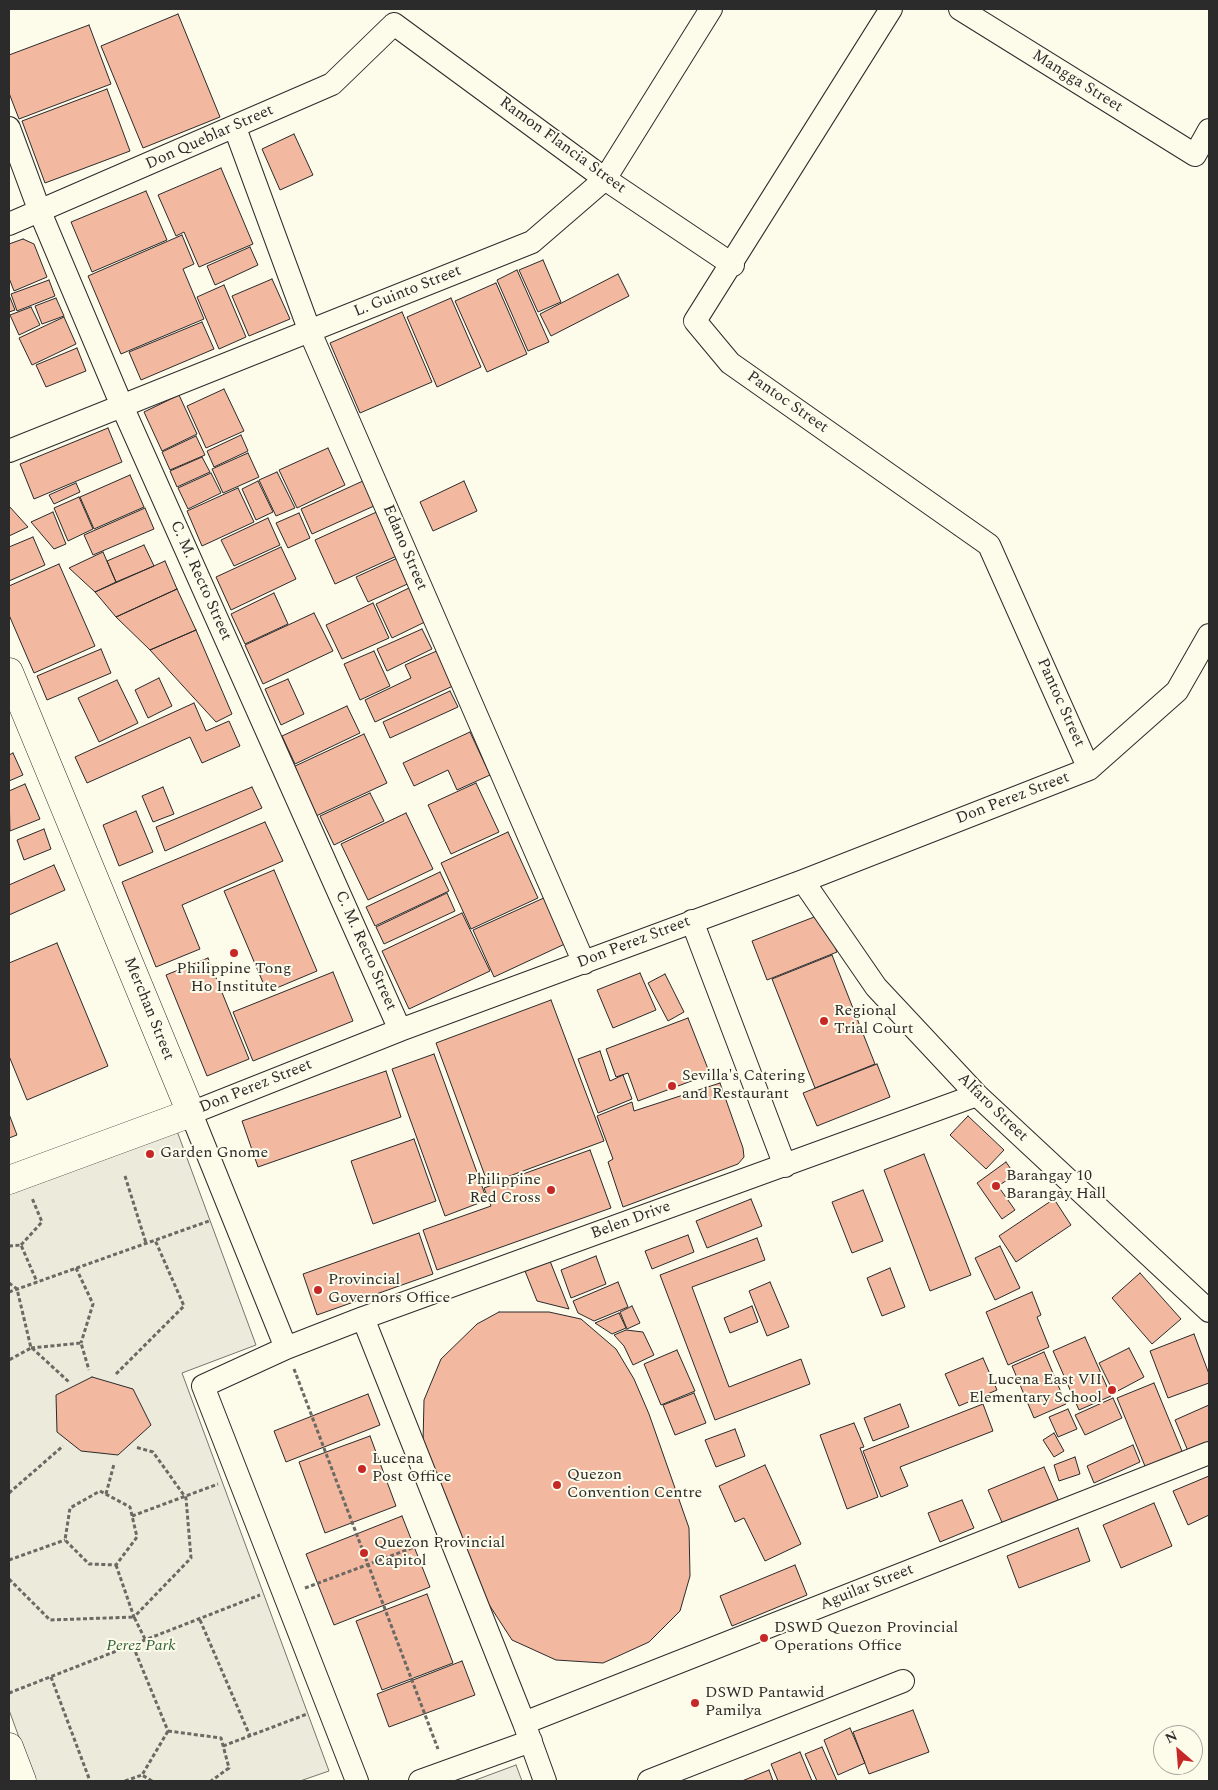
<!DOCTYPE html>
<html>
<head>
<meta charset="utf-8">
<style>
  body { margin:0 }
  #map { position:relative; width:1218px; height:1790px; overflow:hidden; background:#fdfbea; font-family:Spectral,serif }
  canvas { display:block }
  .frame { position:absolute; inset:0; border:10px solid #2b2b2b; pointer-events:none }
  .north { position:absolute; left:1153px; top:1725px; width:50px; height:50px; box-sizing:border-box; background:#fdfbea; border:1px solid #a9a89e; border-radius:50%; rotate:333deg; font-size:14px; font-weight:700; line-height:20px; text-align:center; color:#2b2b2b }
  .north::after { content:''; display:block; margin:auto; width:18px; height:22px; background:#c62828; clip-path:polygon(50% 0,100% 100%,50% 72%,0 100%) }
</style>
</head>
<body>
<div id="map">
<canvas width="1218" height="1790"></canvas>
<div class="frame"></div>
<div class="north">N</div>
</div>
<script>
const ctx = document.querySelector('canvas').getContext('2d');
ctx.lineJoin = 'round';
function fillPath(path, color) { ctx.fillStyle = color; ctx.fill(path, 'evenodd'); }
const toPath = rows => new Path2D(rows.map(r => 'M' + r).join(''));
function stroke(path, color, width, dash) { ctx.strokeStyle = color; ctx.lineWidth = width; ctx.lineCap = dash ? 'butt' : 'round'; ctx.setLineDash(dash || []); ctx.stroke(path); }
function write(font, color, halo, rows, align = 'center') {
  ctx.font = font + ' Spectral,serif'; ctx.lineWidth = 4; ctx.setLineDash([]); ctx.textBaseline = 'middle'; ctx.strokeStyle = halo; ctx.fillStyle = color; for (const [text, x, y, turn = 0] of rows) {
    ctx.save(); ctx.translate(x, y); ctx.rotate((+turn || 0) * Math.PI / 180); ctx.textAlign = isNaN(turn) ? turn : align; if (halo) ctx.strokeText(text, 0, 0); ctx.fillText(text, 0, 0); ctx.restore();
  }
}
const green = toPath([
  [177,1131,256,1345,182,1373,329,1771,300,1781,35,1781,9,1710,9,1193,177,1131],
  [516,1765,522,1781,473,1781,516,1765]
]);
fillPath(green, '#ecebdb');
stroke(green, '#74746e', 1);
const building = toPath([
  [178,14,220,117,143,148,101,46,178,14],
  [89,25,111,84,19,119,9,93,9,55,89,25],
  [107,89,130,151,45,183,22,121,107,89],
  [294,134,313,175,280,190,262,149,294,134],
  [221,168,253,244,199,267,184,232,176,236,158,195,221,168],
  [146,191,167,240,92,272,71,222,146,191],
  [182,235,194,264,183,269,204,319,121,354,88,276,182,235],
  [23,239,34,244,47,277,14,291,9,278,9,244,23,239],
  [250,247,258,265,215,285,207,266,250,247],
  [543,260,561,302,538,312,519,270,543,260],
  [517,270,549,342,528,351,497,280,517,270],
  [618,274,629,296,551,336,540,314,618,274],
  [272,279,290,319,249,336,232,296,272,279],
  [49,280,55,296,17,311,11,294,49,280],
  [496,283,527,354,487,372,455,301,496,283],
  [224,285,246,337,219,349,197,297,224,285],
  [9,295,15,310,9,312,9,295],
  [56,298,64,316,42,324,35,306,56,298],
  [451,298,481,367,437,387,407,317,451,298],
  [31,307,40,325,19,335,10,315,31,307],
  [402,312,432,382,360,413,330,343,402,312],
  [64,317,76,344,32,365,19,338,64,317],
  [202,322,214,349,141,380,129,352,202,322],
  [77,348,86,371,46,387,36,365,77,348],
  [224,389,244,431,206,448,187,406,224,389],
  [179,395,197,434,162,451,144,412,179,395],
  [108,428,122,462,34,499,20,464,108,428],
  [241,435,248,451,214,467,207,451,241,435],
  [196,436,205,455,170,470,162,452,196,436],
  [328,448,345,485,297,508,279,470,328,448],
  [248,453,259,477,223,493,212,469,248,453],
  [202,457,210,472,177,487,170,471,202,457],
  [277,472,295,508,276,516,259,480,277,472],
  [211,473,221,493,188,509,178,488,211,473],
  [130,475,144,507,94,529,80,497,130,475],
  [258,481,273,512,256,520,242,489,258,481],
  [363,481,374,506,312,534,301,509,363,481],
  [464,481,477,511,433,531,420,502,464,481],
  [76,483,80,492,54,504,49,495,76,483],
  [238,488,254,522,202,546,187,511,238,488],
  [79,497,93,529,68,541,54,508,79,497],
  [9,506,28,527,9,536,9,506],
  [145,508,154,529,93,555,84,535,145,508],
  [381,510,401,554,335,584,315,540,381,510],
  [53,512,66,544,54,549,31,522,53,512],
  [299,513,310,538,288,548,276,523,299,513],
  [268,518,280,545,234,566,221,540,268,518],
  [33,537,45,565,9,581,9,547,33,537],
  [144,545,154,566,116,582,107,561,144,545],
  [281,547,296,579,231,610,216,577,281,547],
  [103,552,116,582,95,592,69,568,103,552],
  [402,556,414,581,368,602,356,577,402,556],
  [165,561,177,589,116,617,95,592,165,561],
  [59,564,95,646,34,673,9,615,9,586,59,564],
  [411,587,427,621,392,638,376,604,411,587],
  [177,589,196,630,150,650,116,617,177,589],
  [274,593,288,624,245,644,231,614,274,593],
  [373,603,389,638,342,659,326,625,373,603],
  [314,613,333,651,263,684,245,645,314,613],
  [422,629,432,649,387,671,377,649,422,629],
  [196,630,232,714,216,722,150,650,196,630],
  [101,649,111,673,47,700,37,676,101,649],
  [439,650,455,685,375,722,365,700,411,678,405,665,439,650],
  [374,651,390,686,360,700,344,664,374,651],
  [159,678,172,706,148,718,135,690,159,678],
  [288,679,304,714,281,725,265,689,288,679],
  [117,680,138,723,99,742,78,698,117,680],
  [450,691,458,707,390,738,383,722,450,691],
  [194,703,206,731,229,721,240,746,202,763,190,737,87,783,75,757,194,703],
  [347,706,360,733,295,764,282,736,347,706],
  [470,732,490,775,457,790,448,770,414,786,403,763,470,732],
  [364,734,387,783,316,816,293,767,364,734],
  [13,753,23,775,9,781,9,755,13,753],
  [476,783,499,832,451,854,428,805,476,783],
  [25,784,40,819,10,831,9,791,25,784],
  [163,787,174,814,153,822,142,796,163,787],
  [252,787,262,808,165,851,156,827,252,787],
  [370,793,384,821,334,845,320,816,370,793],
  [136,811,153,852,119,866,103,825,136,811],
  [406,813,433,869,368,900,341,844,406,813],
  [265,822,283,861,182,905,200,949,156,967,122,882,265,822],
  [44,829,51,849,24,860,17,840,44,829],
  [508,832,538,898,471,929,441,863,508,832],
  [54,865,65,890,9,915,9,885,54,865],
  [274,870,317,971,267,992,224,891,274,870],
  [440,872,449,891,375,926,366,907,440,872],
  [447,893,455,911,384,944,376,927,447,893],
  [546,897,567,943,494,977,473,930,546,897],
  [462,913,490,971,409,1009,382,951,462,913],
  [822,914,837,952,767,980,752,941,822,914],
  [57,943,108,1066,27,1100,9,1056,9,963,57,943],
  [832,955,875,1064,815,1088,772,979,832,955],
  [208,958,249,1059,207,1076,166,975,208,958],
  [333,972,353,1021,253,1061,233,1012,333,972],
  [640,973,656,1010,613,1028,597,990,640,973],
  [665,974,684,1012,668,1021,648,983,665,974],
  [551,1000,604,1141,488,1184,436,1043,551,1000],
  [688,1018,710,1074,638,1101,628,1073,616,1077,606,1049,688,1018],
  [600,1051,610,1081,623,1075,632,1099,598,1113,578,1059,600,1051],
  [434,1054,487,1200,445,1216,392,1069,434,1054],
  [877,1064,890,1097,817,1126,803,1093,877,1064],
  [386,1071,401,1117,258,1167,242,1121,386,1071],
  [720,1083,743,1148,744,1157,738,1164,623,1207,608,1162,613,1159,597,1116,632,1102,634,1111,720,1083],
  [9,1114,17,1135,9,1138,9,1114],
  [968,1116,1004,1150,986,1169,950,1135,968,1116],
  [414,1139,436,1201,373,1224,351,1161,414,1139],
  [590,1150,611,1208,437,1270,423,1230,491,1206,484,1188,590,1150],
  [924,1154,971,1275,930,1291,884,1170,924,1154],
  [1006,1162,1015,1175,998,1186,1015,1210,1002,1219,977,1183,1006,1162],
  [863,1190,883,1241,852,1253,832,1202,863,1190],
  [751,1199,762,1226,707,1248,696,1221,751,1199],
  [1054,1199,1071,1225,1016,1262,999,1236,1054,1199],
  [419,1233,433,1274,317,1315,303,1274,419,1233],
  [688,1235,694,1252,652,1269,645,1251,688,1235],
  [757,1238,765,1260,692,1287,729,1387,801,1359,810,1384,715,1420,660,1275,757,1238],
  [1000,1246,1020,1288,995,1300,975,1258,1000,1246],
  [596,1256,606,1284,571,1298,561,1270,596,1256],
  [550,1261,569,1309,537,1301,525,1271,550,1261],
  [890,1268,905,1307,882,1316,867,1278,890,1268],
  [1140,1273,1181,1319,1152,1344,1112,1298,1140,1273],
  [618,1282,628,1307,594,1321,578,1313,573,1301,618,1282],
  [770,1282,789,1327,767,1336,749,1291,770,1282],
  [1032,1292,1041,1315,1037,1317,1049,1347,1008,1365,986,1312,1032,1292],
  [632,1306,640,1323,627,1329,620,1312,632,1306],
  [752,1306,758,1322,730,1333,724,1318,752,1306],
  [499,1312,549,1312,581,1319,616,1349,634,1379,649,1414,689,1528,690,1576,680,1611,649,1642,603,1663,556,1660,512,1640,488,1603,423,1443,424,1400,441,1359,477,1324,499,1312],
  [619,1313,626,1328,612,1334,595,1323,619,1313],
  [626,1330,643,1332,654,1355,633,1365,624,1346,614,1335,626,1330],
  [1194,1334,1209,1374,1209,1383,1168,1398,1150,1351,1194,1334],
  [1085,1337,1111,1396,1079,1410,1053,1351,1085,1337],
  [1129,1348,1144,1377,1114,1393,1099,1363,1129,1348],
  [677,1350,695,1391,661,1405,644,1364,677,1350],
  [1044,1352,1066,1404,1034,1418,1012,1366,1044,1352],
  [983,1358,997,1390,959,1406,945,1374,983,1358],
  [92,1377,133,1389,151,1425,118,1455,81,1451,57,1432,56,1395,92,1377],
  [1154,1383,1184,1456,1147,1471,1117,1398,1154,1383],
  [694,1393,706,1423,675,1435,663,1405,694,1393],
  [368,1394,380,1425,286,1462,274,1431,368,1394],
  [1113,1398,1122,1418,1085,1435,1075,1415,1113,1398],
  [900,1404,909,1427,873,1441,864,1418,900,1404],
  [983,1404,993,1431,900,1467,908,1486,881,1497,863,1451,983,1404],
  [1209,1405,1209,1443,1188,1451,1175,1420,1209,1405],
  [1068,1409,1077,1429,1058,1437,1049,1417,1068,1409],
  [854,1423,864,1447,860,1448,878,1497,847,1509,820,1435,854,1423],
  [735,1429,745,1456,716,1467,705,1440,735,1429],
  [1054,1433,1064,1451,1054,1457,1043,1440,1054,1433],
  [370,1436,396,1506,325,1533,299,1462,370,1436],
  [1133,1445,1140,1462,1094,1483,1087,1466,1133,1445],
  [1075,1457,1080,1474,1059,1481,1054,1465,1075,1457],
  [765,1465,801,1544,765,1561,744,1518,735,1522,719,1486,765,1465],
  [1044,1467,1060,1504,1004,1527,988,1490,1044,1467],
  [1209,1476,1209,1515,1188,1525,1173,1491,1209,1476],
  [962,1500,974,1528,940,1542,928,1513,962,1500],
  [1154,1503,1172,1546,1121,1568,1103,1525,1154,1503],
  [402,1516,430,1587,334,1625,306,1554,402,1516],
  [1078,1528,1090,1561,1019,1588,1007,1556,1078,1528],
  [795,1565,807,1595,732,1626,720,1596,795,1565],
  [427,1594,453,1663,382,1690,356,1621,427,1594],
  [462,1661,475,1695,389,1727,377,1694,462,1661],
  [913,1710,929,1752,869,1774,853,1732,913,1710],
  [850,1728,865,1763,838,1775,824,1740,850,1728],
  [822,1747,837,1781,817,1781,805,1754,822,1747],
  [800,1752,812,1781,778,1781,771,1764,800,1752],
  [769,1770,773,1781,742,1781,769,1770]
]);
fillPath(building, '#f2b8a0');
stroke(building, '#2b2b2b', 1);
const minor = toPath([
  [891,9,695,321,730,363,989,545,1089,769],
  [960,9,1195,155,1209,130],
  [9,128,40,212,122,406,400,1030],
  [235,128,310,332,584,963],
  [9,224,332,84,394,24,605,179,733,265],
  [9,451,532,242,605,179,711,9],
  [803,881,876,987,977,1095,1209,1311],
  [692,921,785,1166],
  [363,1318,524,1723,545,1781],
  [286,1348,191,1113,400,1030,803,881,1089,769,1177,691,1209,635],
  [524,1723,1209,1453],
  [357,1781,203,1386,286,1348,363,1318,977,1095],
  [420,1781,531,1741],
  [649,1781,903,1681]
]);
const secondary = toPath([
  [9,672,191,1113,9,1180],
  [9,1747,22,1781]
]);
stroke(minor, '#2b2b2b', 24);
stroke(secondary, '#2b2b2b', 29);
stroke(toPath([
  [125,1176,146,1243],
  [21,1245,42,1222,32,1198],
  [9,1246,21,1245,37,1282],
  [76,1268,93,1304,81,1343],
  [9,1283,17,1289,31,1348,9,1360],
  [9,1292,209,1221],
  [31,1348,81,1343,89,1370],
  [32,1348,69,1382],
  [294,1369,438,1749],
  [116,1374,184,1306,155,1240],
  [100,1491,130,1507,137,1537,116,1565,89,1564,65,1540,70,1508,100,1491],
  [9,1493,63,1446],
  [106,1494,114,1464],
  [132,1516,218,1484],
  [9,1560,65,1540],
  [116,1565,134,1617,191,1558,186,1498,153,1452,135,1447],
  [9,1579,50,1620,134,1617,146,1641],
  [305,1588,428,1542],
  [200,1620,250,1736],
  [133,1646,168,1731],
  [51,1677,90,1781],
  [9,1693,260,1595],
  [168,1731,221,1738,229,1768,211,1781],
  [223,1746,307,1714],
  [125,1781,142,1775],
  [152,1781,142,1775,168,1731]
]), '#6a6964', 3, [4, 2.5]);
stroke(minor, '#fdfbea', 22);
stroke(secondary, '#fdfbea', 28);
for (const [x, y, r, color] of [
  [234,953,5,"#c62828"],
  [824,1021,5,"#c62828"],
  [672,1086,5,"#c62828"],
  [150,1154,5,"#c62828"],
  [996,1186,5,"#c62828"],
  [551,1190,5,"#c62828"],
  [318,1290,5,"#c62828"],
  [1112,1390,5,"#c62828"],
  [362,1469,5,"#c62828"],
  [557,1485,5,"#c62828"],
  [364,1553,5,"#c62828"],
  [764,1638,5,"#c62828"],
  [695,1703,5,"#c62828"]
]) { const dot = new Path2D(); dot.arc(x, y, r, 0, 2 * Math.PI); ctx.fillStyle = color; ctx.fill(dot); stroke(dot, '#fdfbea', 2); }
write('16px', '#2b2b2b', '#fdfbea', [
  ["Mangga Street",1077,82,32],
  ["Don Queblar Street",210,138,-24],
  ["Ramon Flancia Street",562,146,36],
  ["L. Guinto Street",408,292,-22],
  ["Pantoc Street",787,403,35],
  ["Edano Street",404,548,67],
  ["C. M. Recto Street",200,581,66],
  ["Pantoc Street",1060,703,66],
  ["Don Perez Street",1013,799,-21],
  ["Don Perez Street",634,943,-21],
  ["C. M. Recto Street",365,951,66],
  ["Merchan Street",148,1009,68],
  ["Don Perez Street",256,1087,-22],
  ["Alfaro Street",992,1108,44],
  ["Belen Drive",631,1221,-20],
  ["Aguilar Street",867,1588,-22]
]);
write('16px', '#2b2b2b', '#fdfbea', [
  ["Philippine Tong",234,970,"center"],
  ["Ho Institute",234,988,"center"],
  ["Regional",834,1012],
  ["Trial Court",834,1030],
  ["Sevilla's Catering",682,1077],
  ["and Restaurant",682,1095],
  ["Garden Gnome",160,1154],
  ["Barangay 10",1006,1177],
  ["Barangay Hall",1006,1195],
  ["Philippine",541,1181,"right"],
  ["Red Cross",541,1199,"right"],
  ["Provincial",328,1281],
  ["Governors Office",328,1299],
  ["Lucena East VII",1102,1381,"right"],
  ["Elementary School",1102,1399,"right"],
  ["Lucena",372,1460],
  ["Post Office",372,1478],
  ["Quezon",567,1476],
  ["Convention Centre",567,1494],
  ["Quezon Provincial",374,1544],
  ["Capitol",374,1562],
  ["DSWD Quezon Provincial",774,1629],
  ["Operations Office",774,1647],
  ["DSWD Pantawid",705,1694],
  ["Pamilya",705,1712]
], 'left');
write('italic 16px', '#34623c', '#fdfbea', [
  ["Perez Park",141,1647]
]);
</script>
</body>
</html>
